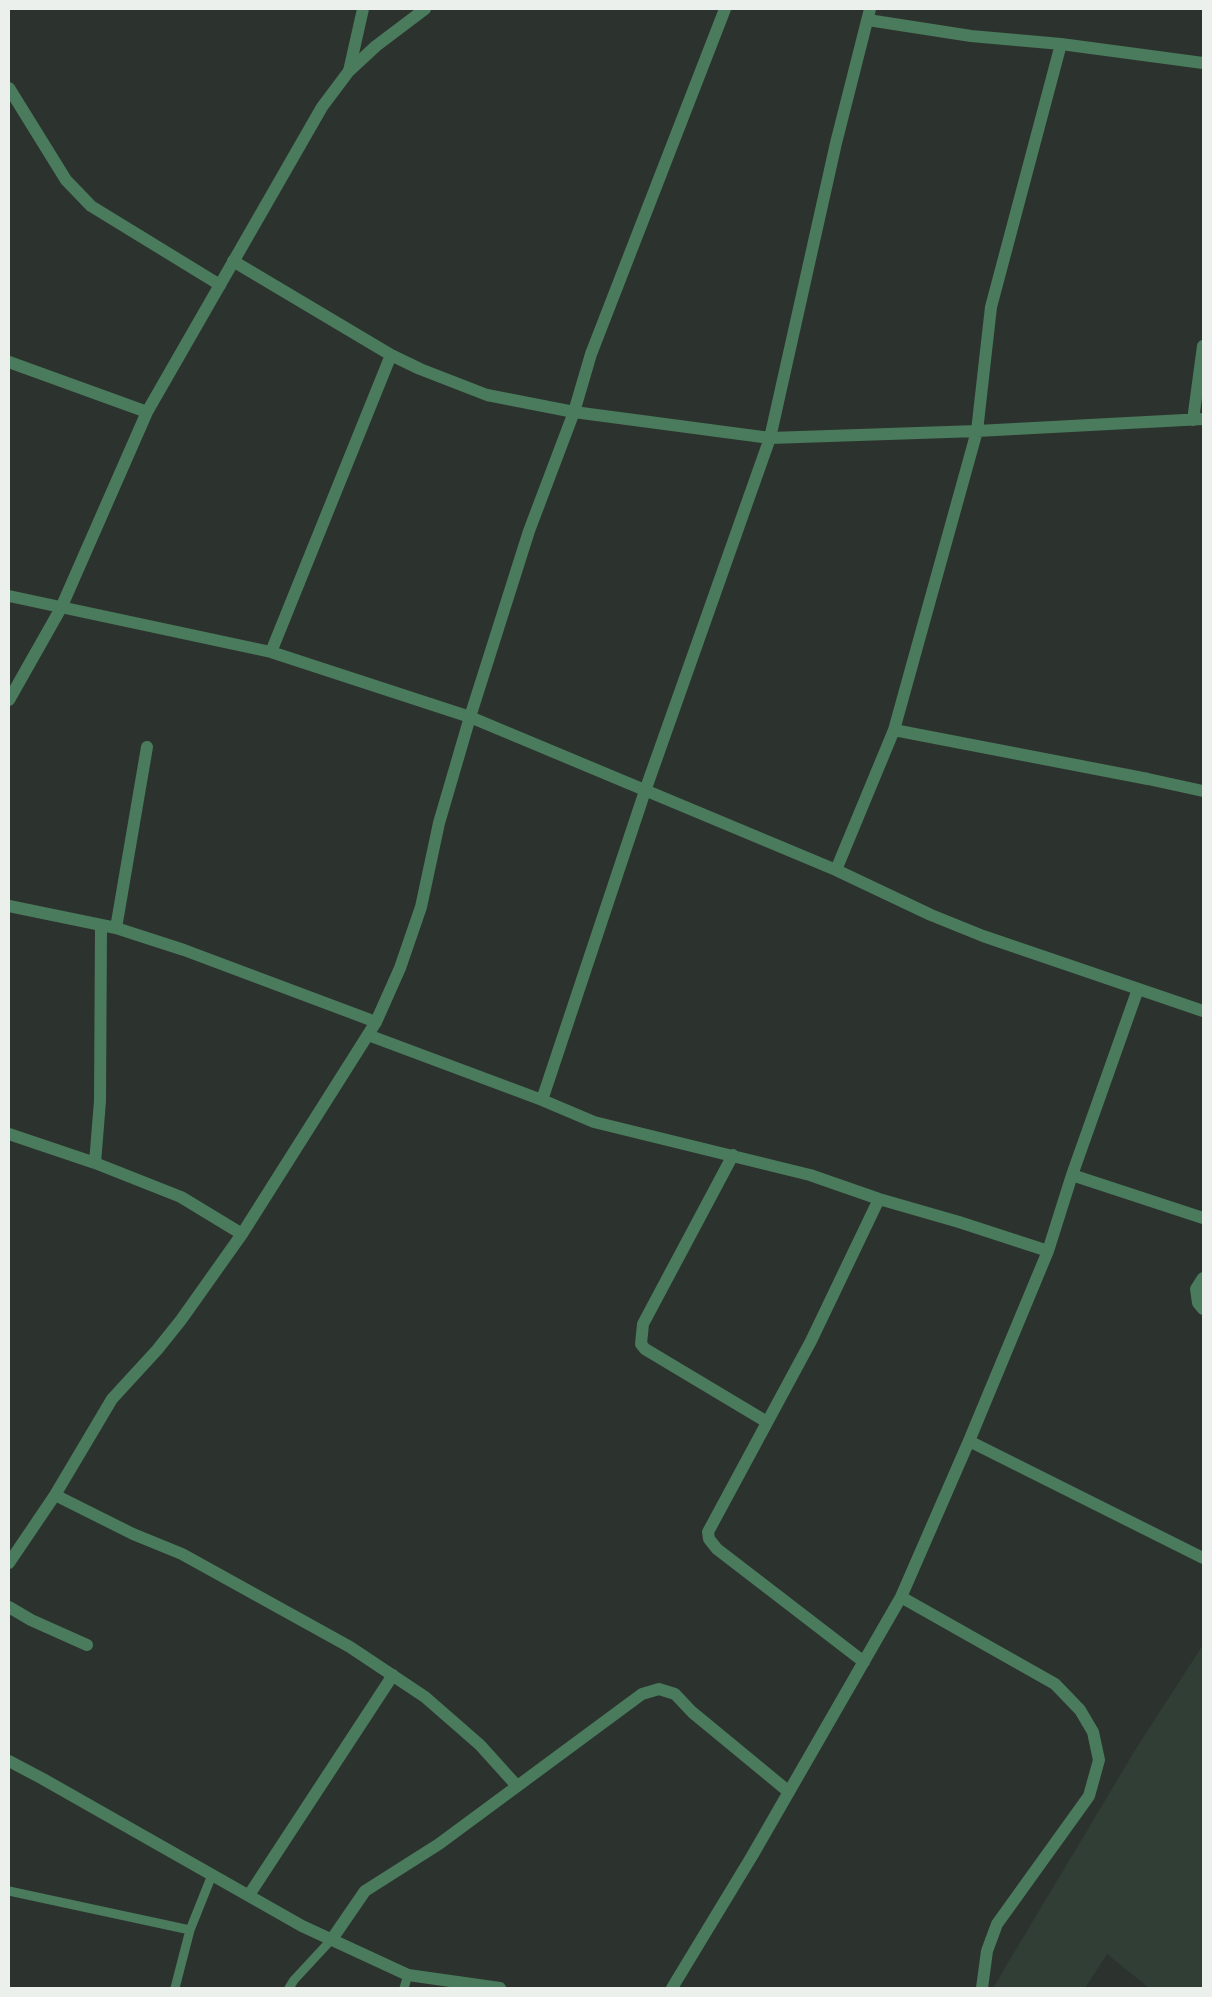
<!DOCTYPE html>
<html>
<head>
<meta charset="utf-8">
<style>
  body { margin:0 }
  #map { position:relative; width:1212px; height:1997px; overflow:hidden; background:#2c332e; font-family:"Source Sans 3",sans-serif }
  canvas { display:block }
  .frame { position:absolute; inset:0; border:10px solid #ecf0ed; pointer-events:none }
</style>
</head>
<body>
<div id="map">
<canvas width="1212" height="1997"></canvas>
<div class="frame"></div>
</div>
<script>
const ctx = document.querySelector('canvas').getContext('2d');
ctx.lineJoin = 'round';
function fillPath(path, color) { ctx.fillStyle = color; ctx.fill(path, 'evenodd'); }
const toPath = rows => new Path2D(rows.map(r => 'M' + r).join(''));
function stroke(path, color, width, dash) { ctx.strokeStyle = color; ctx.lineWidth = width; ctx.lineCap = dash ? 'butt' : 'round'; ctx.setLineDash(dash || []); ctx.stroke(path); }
fillPath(toPath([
  [1203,1645,1203,1988,1149,1988,1107,1954,1085,1988,993,1988,1137,1747]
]), '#313e35');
stroke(toPath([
  [9,1891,190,1930],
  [175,1988,190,1930,212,1875],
  [289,1988,294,1980,332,1939],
  [404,1988,408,1975]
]), '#4a7b5c', 9);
stroke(toPath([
  [868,20,971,36,1061,44,1203,63],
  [349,71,363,9],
  [9,88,66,180,91,206,220,285],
  [233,261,391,355,420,369,487,395,574,412,770,438,977,431,1203,419],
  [1193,420,1203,346],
  [9,596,271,652,470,717,836,870,931,915,983,936,1203,1011],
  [271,652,391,355],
  [894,730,1148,779,1203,791],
  [836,870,894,730,977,431,991,307,1061,44],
  [9,906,116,928,184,950,376,1022],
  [116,928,147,747],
  [368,1035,542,1100,594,1122,810,1175,879,1199,959,1222,1048,1251],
  [542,1100,645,791,770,438,836,143,870,9],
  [9,1134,95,1163,181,1197,242,1234],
  [733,1155,643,1324,641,1344,645,1349,767,1422],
  [95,1163,100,1101,101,925],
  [1072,1175,1203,1218],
  [1203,1278,1196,1289,1198,1303,1203,1309],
  [969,1441,1203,1558],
  [55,1495,133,1534,182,1554,350,1647,425,1697,480,1745,517,1786],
  [9,1563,55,1495,112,1399,157,1350,181,1320,242,1234,376,1022,400,968,421,907,439,823,470,717,529,531,574,412,591,354,725,9],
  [901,1597,1055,1684,1080,1710,1093,1732,1099,1760,1089,1796,997,1924,987,1951,982,1988],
  [9,1607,31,1620,87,1645],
  [864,1662,717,1549,709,1539,708,1532,811,1341,879,1199],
  [9,1761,43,1779,302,1926,408,1975,500,1988],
  [249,1895,393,1675],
  [332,1939,365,1891,439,1844,642,1694,659,1689,675,1694,692,1712,789,1792],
  [672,1988,752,1856,901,1597,969,1441,1048,1251,1072,1175,1138,989]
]), '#4a7b5c', 12);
stroke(toPath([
  [9,362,147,412],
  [9,700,61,608,147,412,322,107,349,71,376,46,425,9]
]), '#4a7b5c', 12);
</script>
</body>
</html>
